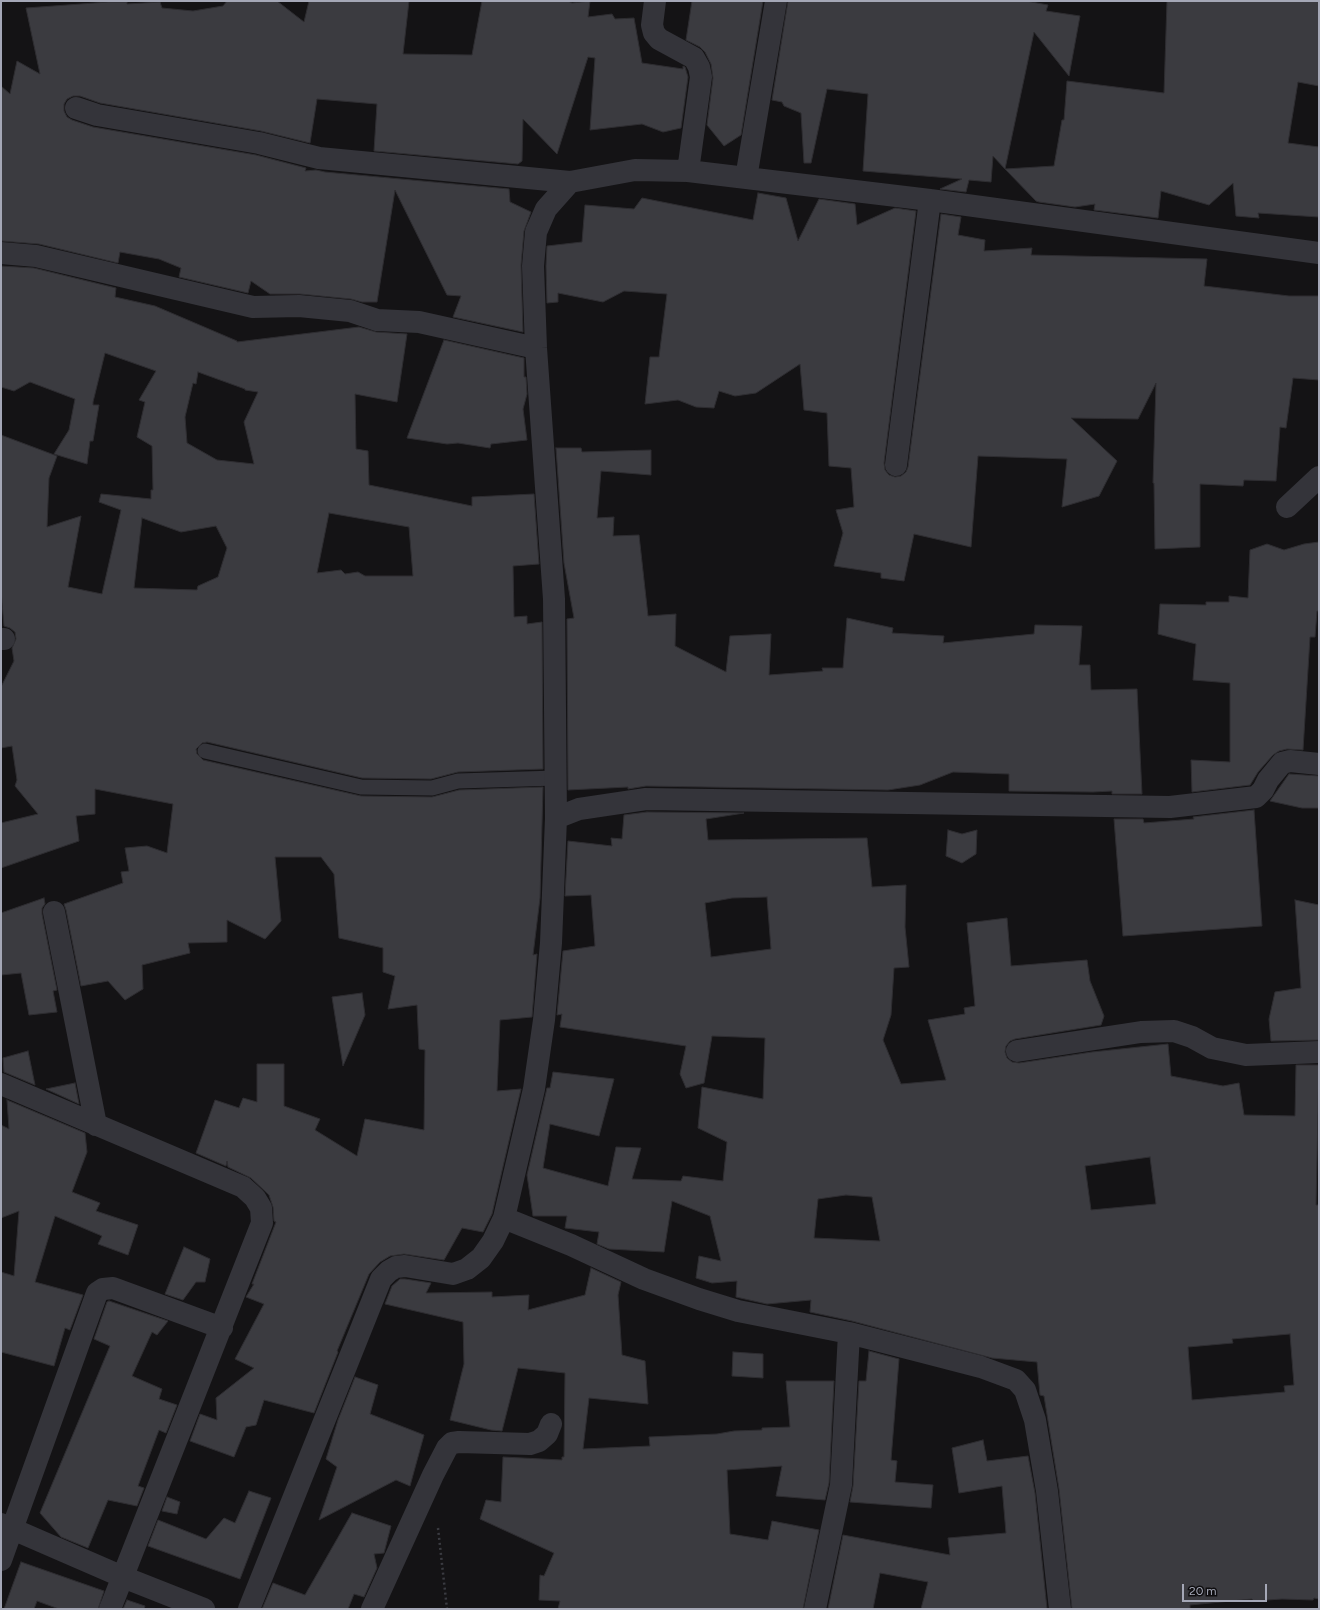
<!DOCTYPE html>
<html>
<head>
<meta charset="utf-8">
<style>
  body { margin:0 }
  #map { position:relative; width:1320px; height:1610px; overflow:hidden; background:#141315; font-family:Figtree,sans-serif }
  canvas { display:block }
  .frame { position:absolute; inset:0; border:2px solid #a4a7b6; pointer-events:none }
  .scale { position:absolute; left:1182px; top:1584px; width:85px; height:18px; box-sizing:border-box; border:2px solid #a4a7b6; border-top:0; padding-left:5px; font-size:12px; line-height:14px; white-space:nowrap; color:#a4a7b6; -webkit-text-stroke:3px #0f0e10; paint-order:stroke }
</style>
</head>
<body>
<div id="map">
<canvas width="1320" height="1610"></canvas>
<div class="frame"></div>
<div class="scale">20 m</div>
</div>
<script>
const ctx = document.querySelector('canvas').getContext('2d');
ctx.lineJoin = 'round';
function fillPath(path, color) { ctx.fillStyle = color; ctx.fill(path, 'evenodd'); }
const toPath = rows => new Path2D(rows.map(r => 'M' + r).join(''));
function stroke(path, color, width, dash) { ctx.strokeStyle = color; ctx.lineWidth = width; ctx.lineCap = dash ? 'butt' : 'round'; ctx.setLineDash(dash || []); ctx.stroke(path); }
const building = toPath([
  [227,1,277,1,304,22,309,1,409,1,403,54,472,55,482,1,568,1,572,3,590,1,588,17,612,14,615,19,634,18,642,63,683,69,683,66,685,67,688,77,681,128,663,132,642,124,590,130,595,58,588,57,557,154,523,119,522,161,518,164,374,151,377,104,317,99,310,143,261,131,100,103,80,96,73,96,67,99,64,104,64,111,67,117,72,120,93,127,256,155,306,168,305,171,316,170,325,172,509,189,510,202,531,212,524,231,521,265,523,332,453,317,461,296,447,295,395,190,377,302,362,302,351,299,300,294,270,294,251,281,248,293,179,277,181,268,159,259,120,252,118,263,39,244,1,241,1,86,10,94,17,61,40,74,26,8,108,2,127,2,127,4,160,2,162,8,193,11,223,6,227,1],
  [692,1,763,1,741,135,724,146,707,125,713,78,711,64,705,52,700,47,686,40,692,1],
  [788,1,1026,1,1048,5,1046,11,1080,16,1069,76,1034,32,1005,169,993,156,991,182,969,180,966,192,940,189,962,179,863,171,868,94,827,89,811,163,804,163,801,113,784,106,782,102,772,100,788,1],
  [1167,1,1319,1,1319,86,1298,82,1288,143,1319,147,1319,217,1258,213,1259,218,1236,216,1233,183,1209,205,1161,191,1158,218,1094,210,1095,204,1075,207,1039,202,1036,201,1005,169,1054,166,1062,120,1064,120,1067,81,1164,93,1167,1],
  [758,193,786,198,798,241,819,199,855,204,857,225,895,208,916,211,884,463,885,470,889,475,895,477,901,476,906,472,908,467,941,214,961,217,958,235,985,240,984,251,1032,248,1031,255,1207,259,1204,286,1289,296,1319,296,1319,380,1293,378,1286,428,1280,427,1276,481,1244,480,1243,486,1200,484,1200,547,1155,549,1154,483,1153,483,1156,383,1138,419,1071,418,1117,461,1099,496,1062,507,1067,459,978,456,971,547,914,534,904,581,881,578,881,573,834,566,843,533,836,510,854,507,851,468,829,466,827,413,804,410,800,364,756,393,735,396,719,391,714,408,696,407,678,400,645,404,650,357,659,357,667,294,624,291,603,302,558,293,558,302,547,303,546,266,547,246,582,242,585,205,634,209,642,198,753,220,758,193],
  [1,266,34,268,116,288,115,297,155,306,237,341,237,342,359,327,376,332,407,334,397,402,355,394,356,449,368,451,369,485,472,506,472,497,534,494,539,564,513,566,514,617,527,616,527,624,542,622,543,769,458,772,431,779,362,778,207,742,202,743,196,749,197,754,203,760,361,796,432,797,459,790,543,787,540,898,533,955,537,954,532,1017,500,1020,497,1091,521,1089,492,1214,483,1232,462,1228,444,1260,404,1254,390,1256,380,1262,369,1274,337,1351,338,1352,314,1413,264,1400,256,1425,246,1427,234,1457,190,1441,200,1414,217,1420,216,1398,254,1368,235,1359,264,1304,246,1297,254,1284,252,1284,276,1222,274,1221,273,1207,269,1195,251,1178,228,1167,227,1161,226,1166,196,1153,215,1100,239,1108,243,1098,257,1102,257,1064,284,1064,284,1106,320,1119,315,1130,357,1156,365,1119,424,1130,425,1050,419,1049,417,1005,388,1009,395,976,383,972,383,948,339,938,334,874,321,857,275,857,281,921,265,939,227,920,227,942,188,943,190,953,142,965,143,989,125,1000,108,981,81,986,66,910,64,904,123,883,121,872,129,871,125,848,147,846,167,853,173,804,95,789,95,814,76,816,79,841,1,868,1,823,38,814,15,786,17,780,12,746,1,748,1,687,14,661,12,648,16,639,15,632,10,628,4,626,1,591,1,435,57,456,49,478,47,527,81,516,68,587,102,594,121,510,99,502,101,494,151,499,151,490,153,490,152,446,137,437,145,402,139,400,156,371,105,353,93,402,93,405,99,405,93,441,90,441,87,464,54,454,69,430,75,399,30,382,14,391,1,387,1,266],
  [198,372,245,389,245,390,258,392,244,422,254,464,217,460,187,443,185,417,193,383,196,384,198,372],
  [329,513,409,527,413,576,365,576,358,572,345,574,341,570,317,573,329,513],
  [142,518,181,532,216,526,227,548,218,577,198,586,197,590,134,588,142,518],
  [444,340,524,358,524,377,526,377,527,394,523,409,527,440,491,444,490,448,458,443,447,444,407,438,444,340],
  [556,448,581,448,582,452,651,450,651,475,601,471,597,518,614,517,613,536,639,535,648,616,676,614,675,646,726,672,730,636,771,634,769,675,823,671,822,668,843,668,847,618,893,628,892,633,944,636,943,643,1034,634,1035,625,1082,626,1079,665,1090,665,1091,690,1137,689,1142,794,1112,794,1112,791,1093,792,1009,791,1009,774,953,772,920,785,888,790,646,786,628,789,628,787,568,790,567,619,574,618,564,563,556,448],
  [1319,542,1319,611,1317,611,1315,637,1310,637,1303,750,1287,749,1279,751,1273,755,1258,772,1250,785,1192,792,1191,760,1230,762,1230,683,1193,680,1196,644,1158,634,1160,604,1206,605,1206,602,1229,602,1229,596,1248,598,1250,550,1267,544,1284,550,1304,544,1319,542],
  [1289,774,1319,776,1319,808,1302,808,1270,801,1289,774],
  [1254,810,1262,926,1123,936,1114,819,1143,819,1144,823,1194,819,1193,817,1254,810],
  [647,812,744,813,706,819,708,840,867,838,872,887,906,885,905,927,909,967,894,968,891,1015,883,1040,901,1084,946,1080,928,1020,965,1014,964,1008,975,1006,967,923,1007,918,1011,966,1087,960,1090,981,1104,1016,1101,1025,1015,1039,1010,1041,1006,1046,1005,1052,1007,1058,1012,1062,1019,1063,1092,1052,1168,1044,1171,1076,1223,1086,1239,1083,1244,1115,1295,1116,1296,1065,1319,1065,1316,1205,1319,1205,1319,1599,1314,1598,1313,1600,1282,1599,1253,1601,1252,1599,1190,1605,1190,1609,1072,1609,1059,1489,1044,1396,1040,1395,1037,1362,992,1358,852,1321,810,1312,811,1300,767,1304,736,1297,737,1281,712,1283,696,1278,699,1256,721,1261,710,1216,672,1201,664,1252,609,1249,597,1244,599,1232,565,1228,567,1216,533,1216,527,1175,547,1088,550,1088,553,1072,614,1079,599,1136,550,1124,543,1168,608,1186,616,1147,641,1148,632,1179,681,1181,683,1176,723,1181,727,1142,698,1128,702,1087,763,1099,765,1038,712,1036,704,1083,686,1088,680,1074,686,1046,560,1027,562,1014,557,1015,563,951,595,946,591,895,565,896,568,841,612,846,611,838,622,839,624,815,647,812],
  [767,897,771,949,711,957,705,903,732,898,767,897],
  [1150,1157,1156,1204,1091,1210,1085,1166,1150,1157],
  [846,1195,872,1197,880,1241,814,1238,818,1199,846,1195],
  [1290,1334,1294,1385,1284,1386,1285,1392,1192,1400,1188,1347,1233,1343,1232,1339,1290,1334],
  [948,830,962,834,977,830,976,854,962,863,946,856,948,830],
  [44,898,45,904,42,908,42,914,57,990,53,991,57,1012,29,1015,21,973,1,975,1,913,44,898],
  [1295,900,1319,905,1319,1040,1271,1041,1269,1019,1275,992,1301,988,1295,900],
  [362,993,365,1015,343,1066,332,997,362,993],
  [28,1051,35,1085,4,1072,3,1058,28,1051],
  [75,1083,79,1104,46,1089,75,1083],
  [7,1100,85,1133,87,1152,72,1192,100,1203,96,1211,138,1225,128,1255,98,1244,102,1236,55,1216,35,1282,83,1295,70,1330,65,1328,54,1366,1,1352,1,1272,14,1276,19,1211,1,1218,1,1125,9,1129,7,1100],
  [184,1247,210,1259,205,1282,196,1282,183,1300,165,1294,184,1247],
  [591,1268,621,1282,618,1295,622,1355,645,1361,648,1404,589,1398,583,1449,650,1446,649,1437,717,1434,734,1431,762,1430,762,1428,790,1427,786,1381,834,1381,829,1483,825,1500,776,1496,782,1466,727,1470,730,1534,768,1540,772,1521,819,1530,803,1609,558,1609,560,1601,539,1600,540,1575,544,1576,554,1553,480,1519,486,1500,501,1502,503,1457,562,1460,562,1457,564,1457,565,1373,518,1368,502,1431,491,1430,450,1420,464,1364,463,1322,385,1304,392,1286,400,1279,405,1279,431,1283,426,1293,492,1292,492,1297,529,1295,528,1310,585,1295,591,1268],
  [109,1301,168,1321,157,1335,152,1332,132,1376,162,1389,159,1399,177,1405,166,1433,159,1430,138,1486,144,1488,137,1506,108,1500,88,1548,61,1537,40,1513,110,1346,94,1339,107,1302,109,1301],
  [869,1351,899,1359,891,1460,897,1461,895,1482,933,1485,931,1508,850,1502,853,1486,859,1381,866,1381,869,1351],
  [733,1352,763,1354,763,1378,732,1376,733,1352],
  [355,1377,378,1385,370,1414,424,1435,410,1486,396,1480,319,1520,337,1467,326,1459,338,1420,355,1377],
  [983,1440,987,1461,1028,1456,1035,1493,1047,1609,921,1609,928,1582,880,1573,873,1609,828,1609,843,1535,950,1555,948,1538,1006,1533,1002,1486,959,1493,952,1448,983,1440],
  [249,1491,271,1498,240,1579,148,1546,158,1520,206,1539,224,1518,235,1523,249,1491],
  [167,1497,180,1502,177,1514,162,1511,167,1497],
  [352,1513,391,1526,384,1553,374,1554,377,1568,364,1597,354,1594,348,1609,262,1609,273,1583,305,1595,352,1513],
  [21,1562,104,1591,98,1609,59,1609,37,1601,34,1609,4,1609,21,1562],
  [127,1600,145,1606,144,1609,123,1609,127,1600]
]);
fillPath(building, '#3b3b40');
stroke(building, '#2e2d31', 1);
stroke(toPath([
  [438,1528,447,1609]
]), '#3a3b41', 2.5, [2, 3]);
stroke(toPath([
  [205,751,361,787,432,788,458,781,556,778]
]), '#34343a', 15);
stroke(toPath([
  [655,1,652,25,654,33,659,39,694,58,699,67,701,77,688,171],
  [76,108,97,115,259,143,319,158,570,182,635,170,688,171,930,200,1319,253],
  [746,178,776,1],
  [1,253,36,256,253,307,299,306,350,311,377,320,419,322,536,348],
  [896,465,930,200],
  [1287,507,1319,477],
  [1,639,4,639],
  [556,818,579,809,646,799,1170,807,1256,797,1263,790,1268,780,1282,763,1290,761,1319,764],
  [54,912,96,1125],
  [1017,1051,1141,1032,1174,1031,1192,1037,1212,1048,1246,1055,1319,1052],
  [1,1084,243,1187,255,1198,261,1208,262,1223,110,1609],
  [504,1218,571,1245,644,1279,699,1299,738,1311,849,1333,927,1353,981,1367,1016,1380,1025,1390,1035,1420,1047,1491,1060,1609],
  [1,1524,123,1577,204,1609],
  [1,1560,97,1293,103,1289,113,1288,222,1328],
  [249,1609,381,1279,389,1271,396,1267,405,1266,453,1274,467,1269,481,1258,493,1241,504,1218,534,1089,544,1020,551,943,556,818,554,599,536,348,533,266,536,232,546,209,570,182],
  [372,1609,433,1475,447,1448,452,1443,459,1442,530,1444,539,1441,547,1434,551,1424],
  [815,1609,841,1485,849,1333]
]), '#34343a', 22);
</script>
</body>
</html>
